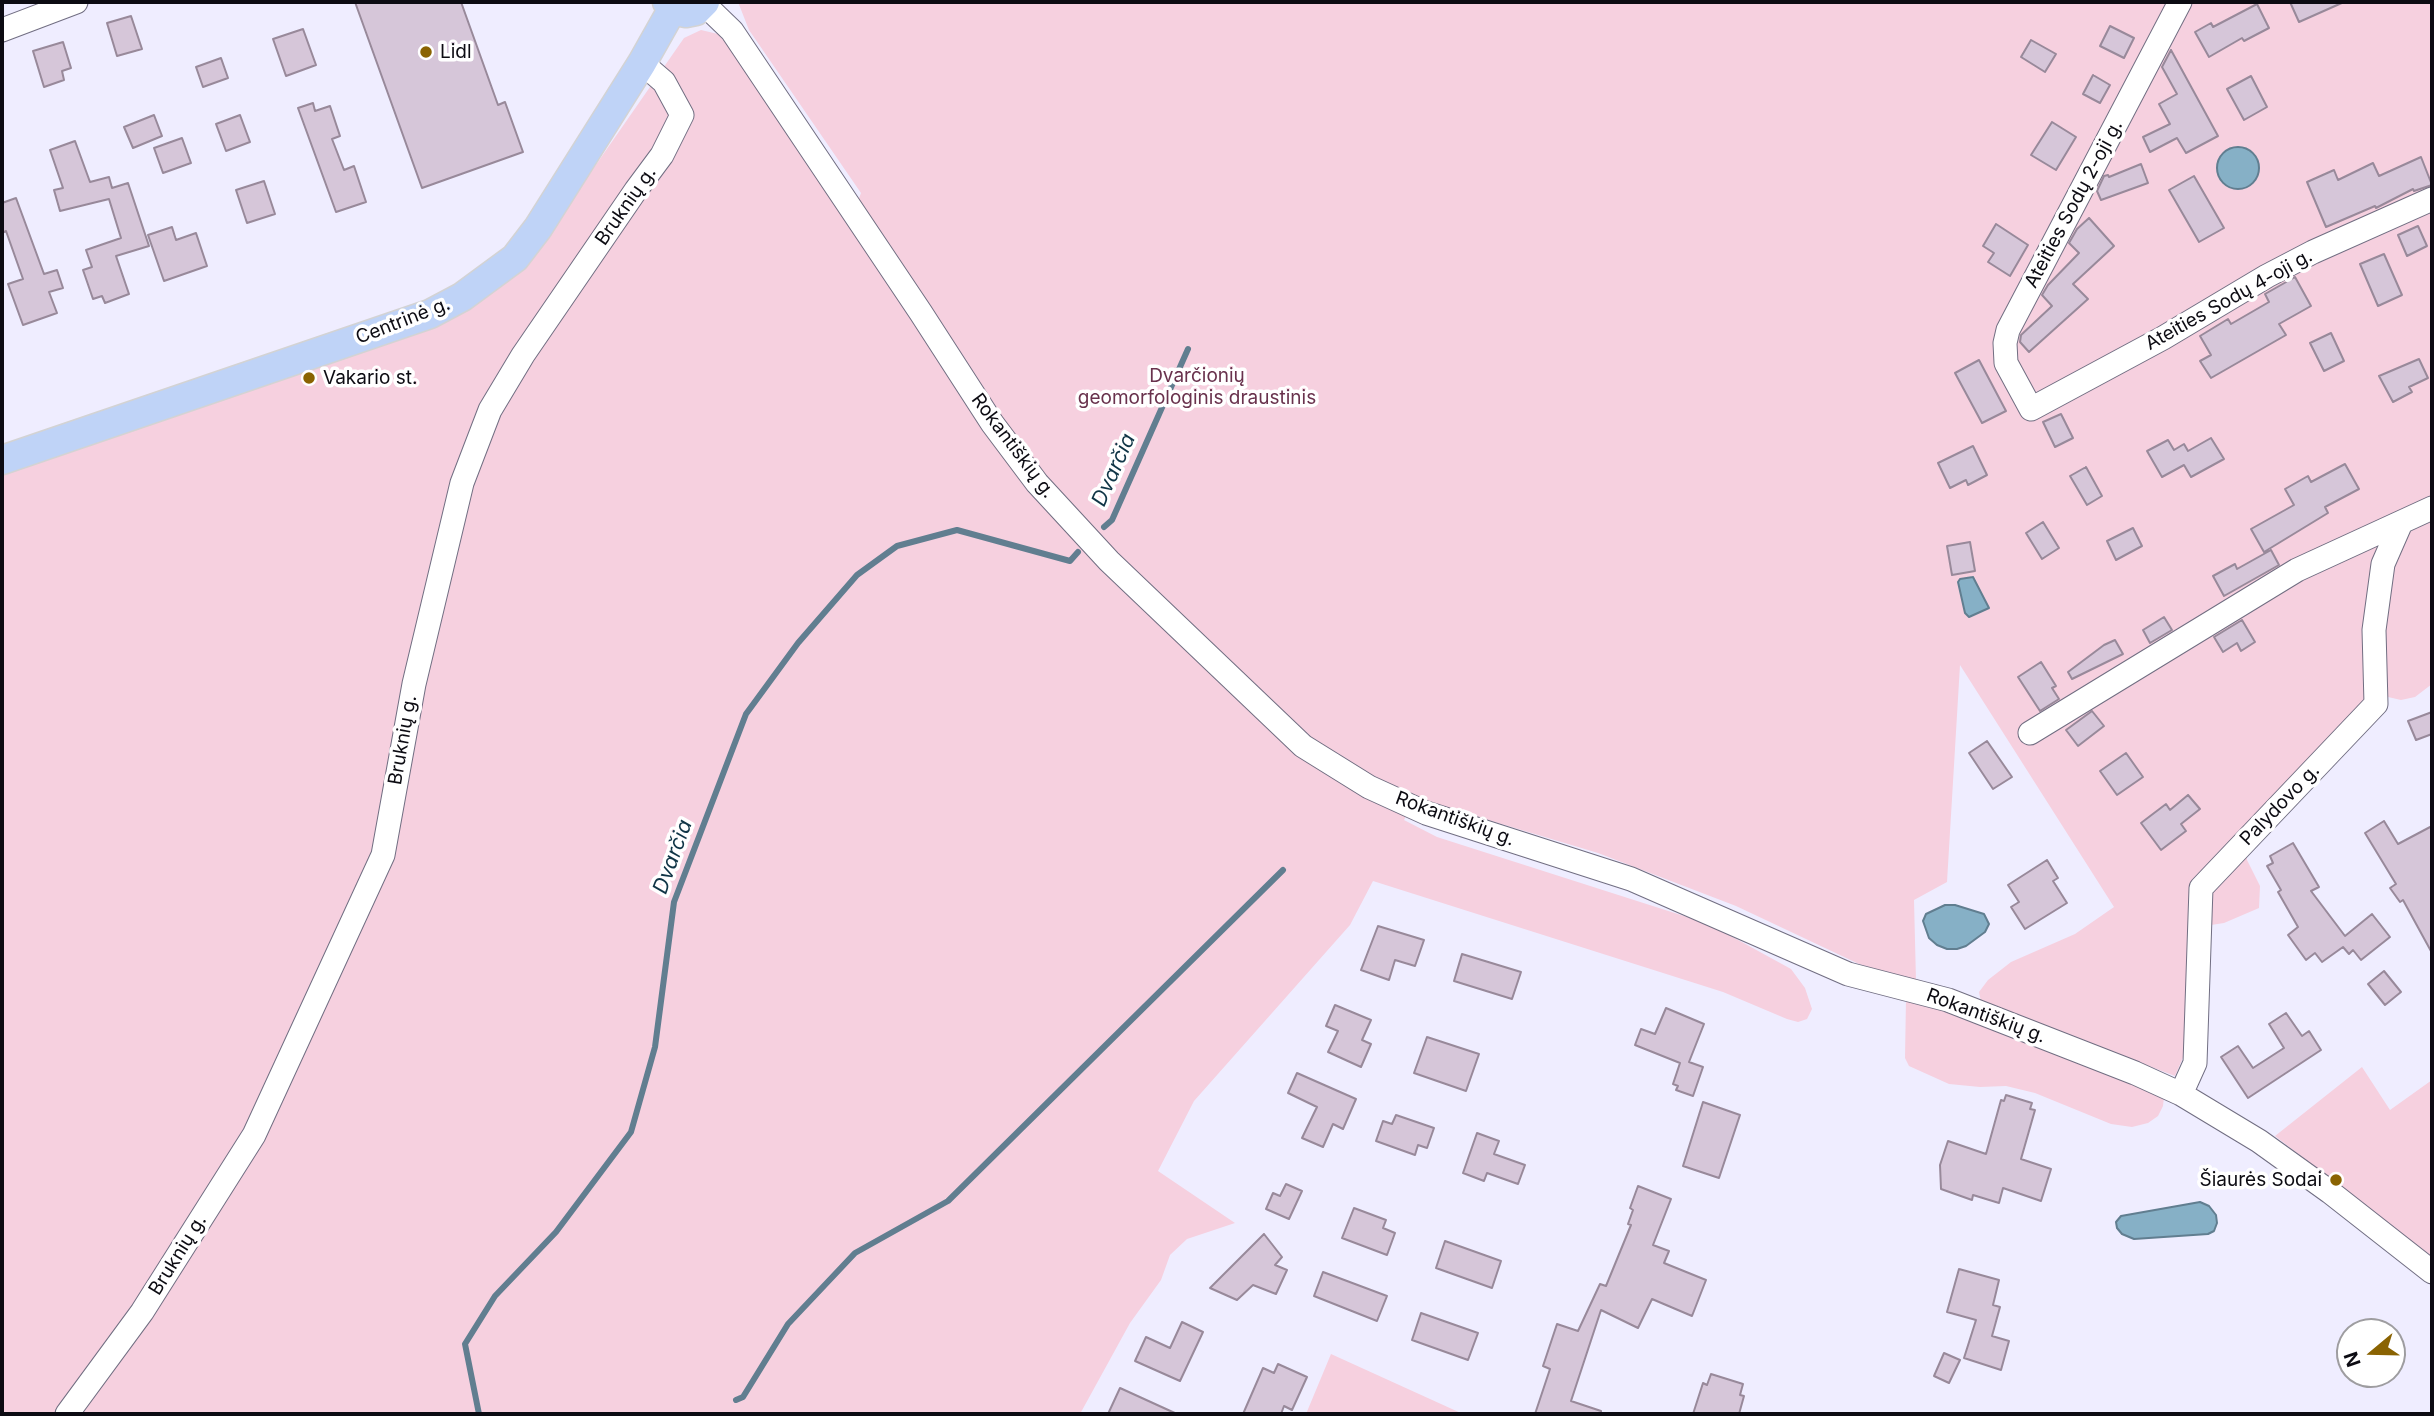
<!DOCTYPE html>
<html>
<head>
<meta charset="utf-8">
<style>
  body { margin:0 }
  #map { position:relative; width:2434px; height:1416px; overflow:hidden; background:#efedff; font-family:Inter,sans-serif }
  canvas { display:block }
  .frame { position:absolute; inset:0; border:4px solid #0c0b12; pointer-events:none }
  .north { position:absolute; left:2336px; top:1318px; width:70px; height:70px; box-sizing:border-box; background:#fff; border:2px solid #9e9da0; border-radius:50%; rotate:251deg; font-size:19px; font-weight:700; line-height:28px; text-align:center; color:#0c0b12 }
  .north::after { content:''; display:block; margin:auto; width:24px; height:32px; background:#8a6302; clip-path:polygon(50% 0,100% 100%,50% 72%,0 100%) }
</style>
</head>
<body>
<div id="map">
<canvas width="2434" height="1416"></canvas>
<div class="frame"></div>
<div class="north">N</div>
</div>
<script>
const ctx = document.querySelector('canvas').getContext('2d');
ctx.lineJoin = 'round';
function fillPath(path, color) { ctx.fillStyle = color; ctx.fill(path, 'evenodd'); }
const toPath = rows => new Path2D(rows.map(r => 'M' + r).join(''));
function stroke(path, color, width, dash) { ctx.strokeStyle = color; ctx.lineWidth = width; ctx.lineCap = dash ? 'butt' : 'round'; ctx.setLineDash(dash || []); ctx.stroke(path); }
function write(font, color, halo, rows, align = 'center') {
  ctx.font = font + ' Inter,sans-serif'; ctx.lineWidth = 7; ctx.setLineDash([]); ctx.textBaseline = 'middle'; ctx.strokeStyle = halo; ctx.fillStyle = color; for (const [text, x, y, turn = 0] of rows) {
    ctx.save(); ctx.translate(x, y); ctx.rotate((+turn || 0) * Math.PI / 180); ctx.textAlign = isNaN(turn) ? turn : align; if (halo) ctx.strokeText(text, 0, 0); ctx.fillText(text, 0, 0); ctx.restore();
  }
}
fillPath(toPath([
  [738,2,2432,2,2432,684,2415,697,2401,700,2388,697,2364,704,2247,827,2247,860,2260,886,2259,908,2224,923,2192,928,2185,1053,2175,1076,1981,1002,1979,992,1988,980,2011,962,2075,934,2114,907,1960,665,1947,882,1914,900,1916,981,1859,964,1736,906,1598,853,1415,798,1404,820,1437,837,1709,924,1791,969,1805,988,1812,1009,1807,1019,1798,1022,1787,1019,1723,992,1373,881,1350,925,1194,1101,1158,1171,1235,1223,1187,1239,1170,1255,1161,1280,1130,1323,1080,1414,2,1414,2,470,429,329,467,310,500,287,529,257,568,205,684,38,701,30,718,34,746,66,851,220,861,193,749,30],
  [1906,999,1944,1006,2164,1097,2163,1106,2158,1116,2148,1123,2132,1127,2111,1124,2035,1093,2006,1086,1980,1087,1949,1084,1909,1066,1905,1058],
  [2362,1067,2390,1110,2432,1080,2432,1258,2275,1136],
  [1331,1354,1463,1414,1306,1414]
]), '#f6d0df');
const water = toPath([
  '2217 168a21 21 0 1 1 42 0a21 21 0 1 1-42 0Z',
  [1973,577,1989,608,1969,617,1965,613,1958,582,1960,579,1973,577],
  [1945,905,1955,905,1984,914,1989,924,1985,932,1966,946,1957,949,1947,949,1937,945,1929,938,1923,921,1926,914,1945,905],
  [2200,1202,2209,1206,2216,1215,2217,1223,2214,1231,2208,1234,2134,1239,2122,1234,2117,1228,2116,1222,2121,1216,2200,1202]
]);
fillPath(water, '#86b0c6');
stroke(water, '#617e90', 2);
stroke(toPath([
  [1104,527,1112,520,1188,349],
  [736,1400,743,1397,788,1324,855,1253,948,1201,1283,870],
  [479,1414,465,1344,495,1296,556,1232,631,1132,655,1047,674,902,746,714,798,643,857,575,897,546,957,530,1070,561,1078,552]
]), '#617e90', 6);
const building = toPath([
  [355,2,461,2,498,105,505,102,523,152,422,188,355,2],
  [2290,2,2344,2,2299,22,2290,2],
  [2257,4,2269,28,2244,41,2242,38,2209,57,2195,32,2211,23,2213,27,2257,4],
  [131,16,142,49,117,56,107,23,131,16],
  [2110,26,2134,38,2124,58,2100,46,2110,26],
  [303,29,316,65,286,76,273,39,303,29],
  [2031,40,2056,54,2045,72,2021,57,2031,40],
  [63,42,71,68,62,71,64,80,44,87,33,51,63,42],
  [2171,50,2218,136,2186,153,2177,138,2150,152,2143,137,2170,124,2159,104,2177,94,2162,67,2171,50],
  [221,58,228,78,203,87,196,67,221,58],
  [2093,75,2110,85,2100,103,2083,94,2093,75],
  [2251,76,2267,107,2244,120,2227,89,2251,76],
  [313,103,315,111,330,106,340,136,332,139,344,170,354,166,366,202,336,212,298,108,313,103],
  [154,115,162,136,133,148,124,127,154,115],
  [240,115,250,142,226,151,216,124,240,115],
  [2052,122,2076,137,2056,170,2031,155,2052,122],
  [182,138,191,163,163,173,154,148,182,138],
  [75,141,90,182,109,177,112,188,128,183,149,246,116,256,129,294,105,303,102,296,93,299,83,270,92,267,86,250,121,238,109,199,60,211,54,190,63,188,50,150,75,141],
  [2421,157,2432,185,2414,191,2413,189,2376,208,2375,206,2326,227,2307,182,2334,170,2338,180,2373,163,2379,176,2421,157],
  [2141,164,2148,183,2101,200,2097,191,2104,176,2108,175,2109,177,2141,164],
  [2194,176,2224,228,2199,242,2169,190,2194,176],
  [264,181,275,214,247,223,236,190,264,181],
  [16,198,44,274,57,270,63,288,49,292,57,313,23,325,8,284,23,279,6,231,2,233,2,203,16,198],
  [2089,218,2114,246,2073,284,2088,299,2029,352,2020,342,2021,335,2052,306,2042,295,2048,285,2079,253,2069,243,2077,229,2089,218],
  [1996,224,2028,245,2010,276,1988,262,1994,253,1983,246,1996,224],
  [2418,226,2427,246,2407,256,2398,235,2418,226],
  [172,227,176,240,196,233,207,266,164,281,148,235,172,227],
  [2384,254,2402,295,2378,306,2360,264,2384,254],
  [2295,277,2311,306,2279,324,2286,335,2211,378,2200,361,2211,355,2200,336,2228,319,2231,324,2269,302,2265,294,2295,277],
  [2331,333,2344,361,2324,371,2310,343,2331,333],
  [2419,359,2428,378,2409,387,2412,392,2393,402,2379,376,2419,359],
  [1979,360,2006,411,1982,423,1955,373,1979,360],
  [2061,414,2073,438,2055,447,2043,422,2061,414],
  [2211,438,2224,459,2191,477,2184,465,2162,477,2147,451,2168,440,2174,450,2184,444,2188,451,2211,438],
  [1973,446,1987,475,1968,485,1966,480,1950,488,1938,463,1973,446],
  [2345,464,2359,489,2325,507,2328,513,2264,552,2251,529,2294,505,2285,489,2308,476,2311,482,2345,464],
  [2086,467,2102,496,2087,505,2070,476,2086,467],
  [2043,522,2059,548,2042,559,2026,533,2043,522],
  [2133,528,2142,546,2116,560,2107,541,2133,528],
  [1970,542,1975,571,1952,575,1947,546,1970,542],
  [2271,550,2279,565,2224,596,2213,576,2235,564,2237,569,2271,550],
  [2164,617,2172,630,2150,643,2143,630,2164,617],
  [2242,620,2255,642,2241,651,2237,643,2223,652,2214,637,2242,620],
  [2115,640,2123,654,2072,679,2068,672,2104,645,2115,640],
  [2041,662,2056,686,2052,688,2059,699,2040,711,2018,677,2041,662],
  [2092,711,2104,726,2078,746,2066,730,2092,711],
  [2432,712,2432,734,2416,740,2408,721,2432,712],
  [1987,741,2012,777,1993,789,1969,753,1987,741],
  [2126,753,2143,777,2117,795,2100,771,2126,753],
  [2188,795,2200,809,2181,824,2186,831,2161,850,2141,823,2166,804,2170,810,2188,795],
  [2384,821,2398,844,2432,826,2432,953,2403,900,2400,902,2390,888,2396,884,2365,833,2384,821],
  [2293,843,2319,887,2311,891,2345,936,2372,914,2390,937,2361,960,2353,950,2349,954,2343,947,2322,962,2315,953,2306,960,2288,935,2298,927,2278,892,2281,890,2267,866,2273,863,2270,856,2293,843],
  [2047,860,2058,878,2053,881,2067,903,2025,929,2011,907,2019,902,2008,885,2047,860],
  [1378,926,1424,940,1415,966,1395,960,1389,980,1361,970,1378,926],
  [1462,954,1521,972,1512,999,1454,981,1462,954],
  [2384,971,2401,992,2385,1005,2368,984,2384,971],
  [1335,1005,1371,1020,1362,1040,1371,1044,1361,1067,1328,1052,1338,1031,1326,1026,1335,1005],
  [1666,1008,1704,1024,1689,1062,1703,1067,1693,1096,1676,1090,1678,1086,1673,1084,1680,1063,1635,1045,1641,1029,1655,1034,1666,1008],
  [2286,1013,2302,1036,2309,1031,2321,1050,2248,1098,2221,1057,2238,1046,2253,1068,2284,1048,2269,1024,2286,1013],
  [1427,1037,1479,1054,1466,1091,1414,1073,1427,1037],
  [1297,1073,1356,1099,1343,1129,1333,1124,1323,1147,1302,1138,1317,1107,1288,1093,1297,1073],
  [2006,1095,2032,1103,2030,1109,2035,1110,2021,1159,2051,1169,2041,1201,2003,1188,1999,1203,1973,1195,1972,1200,1941,1189,1940,1165,1948,1141,1986,1154,2001,1100,2004,1101,2006,1095],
  [1703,1102,1740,1115,1719,1178,1683,1166,1703,1102],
  [1396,1115,1434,1128,1427,1148,1418,1145,1415,1155,1376,1141,1383,1121,1392,1124,1396,1115],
  [1477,1133,1499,1141,1494,1154,1525,1165,1518,1184,1487,1173,1484,1181,1463,1173,1477,1133],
  [1286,1184,1302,1191,1289,1219,1266,1209,1273,1193,1280,1196,1286,1184],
  [1638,1186,1671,1199,1653,1245,1669,1251,1664,1263,1706,1280,1692,1316,1652,1299,1638,1328,1601,1310,1571,1401,1601,1411,1601,1414,1535,1414,1550,1369,1543,1366,1557,1324,1578,1331,1600,1284,1606,1286,1631,1225,1628,1224,1633,1210,1630,1208,1638,1186],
  [1354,1208,1386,1220,1383,1228,1395,1233,1387,1255,1342,1238,1354,1208],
  [1264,1234,1282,1257,1275,1265,1287,1270,1276,1294,1253,1285,1237,1300,1210,1288,1264,1234],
  [1445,1241,1501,1261,1492,1288,1436,1268,1445,1241],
  [1959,1269,1999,1280,1993,1305,2000,1307,1992,1336,2009,1341,2001,1370,1964,1358,1976,1320,1947,1312,1959,1269],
  [1323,1272,1387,1296,1377,1321,1314,1296,1323,1272],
  [1421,1313,1478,1333,1468,1360,1412,1340,1421,1313],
  [1182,1322,1203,1332,1180,1381,1135,1361,1146,1337,1170,1348,1182,1322],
  [1944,1353,1960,1360,1949,1383,1934,1376,1944,1353],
  [1278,1364,1307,1377,1292,1410,1284,1406,1281,1414,1243,1414,1263,1368,1274,1373,1278,1364],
  [1711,1374,1743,1384,1740,1395,1744,1396,1739,1414,1693,1414,1703,1383,1707,1385,1711,1374],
  [1120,1388,1177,1414,1108,1414,1120,1388]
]);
fillPath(building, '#d6c6d9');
stroke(building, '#98899a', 2);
const minor = toPath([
  [2180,2,2008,330,2005,343,2006,363,2031,409,2163,338,2267,276,2313,252,2432,199],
  [704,4,732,31,921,313,992,423,1037,483,1109,561,1303,746,1369,787,1426,813,1631,879,1848,974,1948,1000,2135,1073,2181,1094,2259,1141,2330,1192,2432,1272],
  [2,30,76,2],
  [2030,733,2297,570,2432,508],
  [2181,1094,2195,1063,2201,888,2376,704,2374,630,2383,564,2401,523],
  [67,1414,142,1312,254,1135,383,855,414,684,462,483,490,410,523,355,636,190,662,155,682,115,664,82,642,63]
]);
const major = toPath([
  [667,2,676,11,686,13,696,11,705,2],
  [2,460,430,314,462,297,515,258,538,228,642,63,673,8]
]);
stroke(minor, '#716e82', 25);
stroke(major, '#d3d3d4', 31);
stroke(minor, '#fff', 23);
stroke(major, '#bfd3f7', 28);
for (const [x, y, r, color] of [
  [426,52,7,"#8a6302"],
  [309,378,7,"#8a6302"],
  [2336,1180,7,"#8a6302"]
]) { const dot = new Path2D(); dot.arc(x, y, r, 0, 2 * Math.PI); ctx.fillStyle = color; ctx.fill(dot); stroke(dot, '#fff', 2.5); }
write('19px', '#0c0b12', '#fff', [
  ["Lidl",440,52],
  ["Vakario st.",323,378],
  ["Šiaurės Sodai",2322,1180,"right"]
], 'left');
write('19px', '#0c0b12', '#fff', [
  ["Ateities Sodų 2-oji g.",2074,204,-62],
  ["Bruknių g.",626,206,-55],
  ["Ateities Sodų 4-oji g.",2229,300,-29],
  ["Centrinė g.",403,321,-21],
  ["Rokantiškių g.",1013,446,53],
  ["Bruknių g.",403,740,-80],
  ["Palydovo g.",2280,805,-46],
  ["Rokantiškių g.",1455,819,20],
  ["Rokantiškių g.",1986,1016,20],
  ["Bruknių g.",178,1255,-58]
]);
write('19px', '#69324d', '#fff', [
  ["Dvarčionių",1197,376],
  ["geomorfologinis draustinis",1197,398]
]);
write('italic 21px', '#103546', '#fff', [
  ["Dvarčia",1114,470,-66],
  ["Dvarčia",673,857,-70]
]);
</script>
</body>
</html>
